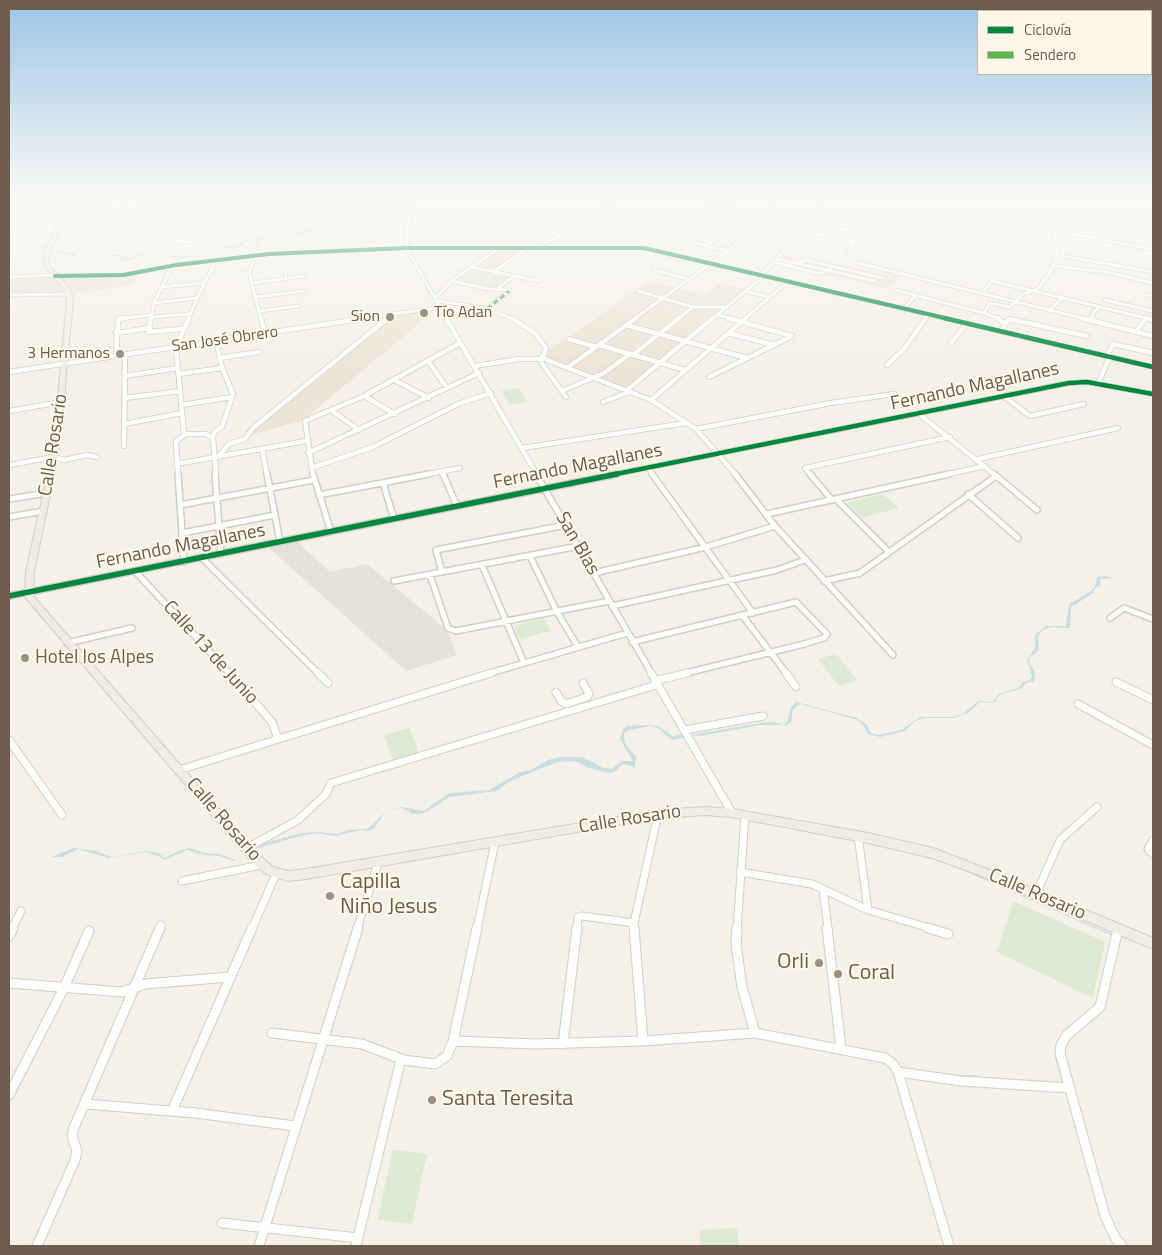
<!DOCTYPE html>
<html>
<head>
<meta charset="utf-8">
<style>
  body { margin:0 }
  #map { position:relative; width:1162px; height:1255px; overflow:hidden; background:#f4f1e8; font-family:"Titillium Web",sans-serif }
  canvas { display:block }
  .frame { position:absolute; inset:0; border:10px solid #6e5c4c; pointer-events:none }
  .legend { position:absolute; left:977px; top:10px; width:175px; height:65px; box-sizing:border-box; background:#fcf7e8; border:1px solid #c3b9aa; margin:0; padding:6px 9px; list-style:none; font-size:15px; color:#6e5c4c }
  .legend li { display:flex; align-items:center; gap:10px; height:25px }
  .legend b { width:25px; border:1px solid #c3b9aa }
</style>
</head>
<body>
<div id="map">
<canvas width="1162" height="1255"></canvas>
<div class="frame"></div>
<ul class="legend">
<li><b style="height:6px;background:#00873e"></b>Ciclovía</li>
<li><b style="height:6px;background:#58b947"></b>Sendero</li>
</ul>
</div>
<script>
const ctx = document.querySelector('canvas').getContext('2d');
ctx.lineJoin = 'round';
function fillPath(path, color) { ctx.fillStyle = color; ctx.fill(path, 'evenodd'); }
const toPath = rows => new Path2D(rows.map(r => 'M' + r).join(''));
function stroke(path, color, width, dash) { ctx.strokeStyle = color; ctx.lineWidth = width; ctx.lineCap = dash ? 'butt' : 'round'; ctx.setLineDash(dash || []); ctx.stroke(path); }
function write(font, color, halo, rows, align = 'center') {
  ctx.font = font + ' "Titillium Web",sans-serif'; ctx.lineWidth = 4; ctx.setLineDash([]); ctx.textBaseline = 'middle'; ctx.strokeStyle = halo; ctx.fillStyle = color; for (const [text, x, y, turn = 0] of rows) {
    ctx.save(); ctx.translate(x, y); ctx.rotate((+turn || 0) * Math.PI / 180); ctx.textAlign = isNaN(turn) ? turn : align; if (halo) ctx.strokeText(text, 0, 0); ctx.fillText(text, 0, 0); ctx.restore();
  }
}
fillPath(toPath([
  [499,249,524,249,493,270,474,267],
  [780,255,832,262,878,273,881,270,902,275,889,289,773,263],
  [139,272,133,285,72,294,9,295,9,278,123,275],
  [650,281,704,295,595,380,538,357],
  [719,284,744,289,625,390,598,380],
  [438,308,303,420,248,436,245,431,386,316]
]), '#ede4d6');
fillPath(toPath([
  [296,541,330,572,367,564,447,630,457,655,406,671,267,546]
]), '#e6e1d9');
fillPath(toPath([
  [473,269,510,277,495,288,457,279],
  [519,388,528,402,509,405,501,391],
  [882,494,899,508,862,518,846,503],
  [544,618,551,631,520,639,514,626],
  [836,654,857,680,839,686,818,659],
  [410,728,419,754,393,762,384,735],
  [1013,901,1105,942,1093,998,997,952],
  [393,1150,427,1154,412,1224,377,1220],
  [737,1228,739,1246,701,1246,699,1230]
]), '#dfead4');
fillPath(toPath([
  [408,203,408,208,403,247,408,209,392,211,389,208,384,210,377,211,376,214,373,216,349,225,337,225,293,235,268,237,262,240,255,241,255,238,248,241,242,242,244,245,235,248,214,248,202,255,184,258,172,257,156,254,152,253,151,251,136,258,125,261,120,260,122,258,120,256,75,256,54,252,49,254,50,262,49,258,49,251,53,251,73,253,79,256,120,255,125,258,124,260,153,250,154,253,170,256,200,255,213,248,240,246,240,242,256,238,260,238,258,240,269,236,293,234,304,230,336,225,348,224,373,215,377,211,388,208,392,208,393,210,407,208],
  [1105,576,1116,578,1100,579,1100,586,1095,588,1092,594,1071,607,1070,628,1052,627,1042,630,1038,636,1039,651,1030,657,1029,662,1035,673,1034,681,1026,683,1021,689,1004,693,998,696,995,703,980,702,968,713,953,718,924,718,915,721,905,731,880,737,868,734,864,726,858,720,800,704,793,709,791,722,787,725,760,725,701,736,691,735,760,723,773,722,784,725,787,722,791,707,796,702,857,718,867,725,871,733,878,735,901,730,920,717,953,717,964,713,978,701,993,702,998,694,1018,688,1023,682,1030,680,1032,677,1027,660,1035,648,1035,635,1046,626,1066,626,1069,604,1090,592,1096,584,1097,577],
  [646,725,658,726,672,736,683,734,685,737,672,740,659,729,651,726,629,730,624,733,624,738,626,745,636,757,635,767,623,764,614,772,609,773,589,768,575,761,558,762,510,781,497,791,449,797,425,813,413,814,401,808,386,812,374,828,369,831,362,830,334,836,318,833,300,836,255,849,268,842,302,833,319,832,338,834,347,830,368,829,386,812,402,807,424,811,449,793,489,790,520,772,531,770,548,760,560,757,582,757,604,768,612,769,622,761,633,761,620,739,623,729,628,726],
  [74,848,96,851,112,857,146,851,159,853,164,858,181,850,190,848,204,853,220,854,235,860,245,857,233,861,219,856,204,855,187,850,164,860,159,856,145,852,108,858,78,849,62,857,51,857],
  [901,850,944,861,1008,888,1114,935,1098,1005,1096,1006,1078,1020,1057,1045,1056,1057,1063,1083,980,1075,968,1077,947,1075,903,1065,947,1075,980,1075,1062,1083,1055,1057,1057,1044,1078,1020,1097,1005,1113,936,944,862]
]), '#cbdee2');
const streetFar4 = toPath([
  [695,197,724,202],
  [50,199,53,197],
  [65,199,410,202],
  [718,208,761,214],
  [177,209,179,211,173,241,191,242],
  [178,218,193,217],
  [807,221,853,231,857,238,848,253],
  [800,231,855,242],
  [686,235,729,197],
  [687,241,728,251],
  [255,244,256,255,249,272,261,319],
  [708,246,713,240],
  [406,248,447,319],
  [536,248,592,219,617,197],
  [1057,255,1153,272],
  [777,259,875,281],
  [774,262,821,274,830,269],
  [798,263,806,260,882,278],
  [858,263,1086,319],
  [1054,266,1106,272,1153,283],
  [471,267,539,281],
  [285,270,286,279],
  [654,270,688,279],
  [493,272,528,248],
  [762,274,777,259,826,197],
  [9,277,54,275],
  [452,281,488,289,510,290],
  [252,283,305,276],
  [162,287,204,283,216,262],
  [498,288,514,276],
  [895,290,984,313,1000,319],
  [638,291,693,307,726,307],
  [745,291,769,297],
  [982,293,992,281,1150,319],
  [9,295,69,294],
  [1147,295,1153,296],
  [256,297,305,291],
  [435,298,454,279,500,248],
  [1105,300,1152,311],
  [437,301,485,308,513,319],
  [154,303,197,298],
  [487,309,509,291],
  [904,309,916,295],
  [1050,310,1062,298],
  [260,311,298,306],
  [984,313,990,303,1010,307,1023,294,1038,289,1051,271,1057,255,1055,231,1153,249],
  [717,315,733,319],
  [151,317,189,314],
  [118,319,151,315],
  [151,319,154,303,172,266],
  [188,319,204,283],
  [359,319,441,307],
  [387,319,391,316],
  [634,319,728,251,779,197],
  [678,319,693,307],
  [712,319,765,275],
  [744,319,789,281],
  [925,319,928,315],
  [1009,319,1011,319],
  [1092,319,1093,313,1099,307],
  [1145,319,1147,317]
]);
const streetFar3 = toPath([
  [151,318,148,332,182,329],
  [189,318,176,347,184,434,206,434,213,438,216,475],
  [261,318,265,334],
  [446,318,537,475],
  [511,318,535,333,546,348,543,357,547,360,651,400,696,429,736,475],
  [728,318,792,336],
  [998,318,1005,324],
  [1081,318,1153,336],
  [1145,318,1153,320],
  [1092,321,1092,318],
  [626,325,747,358],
  [1001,331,1009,319,1087,336],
  [1136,332,1146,318],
  [116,333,150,328],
  [728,333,774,345],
  [569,339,596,347],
  [951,343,967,323],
  [599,345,685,370],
  [116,355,118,319,125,318],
  [633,355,679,318],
  [1107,356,1113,344,1153,353],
  [542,357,541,362,566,397],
  [220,358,259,352],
  [428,361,447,388],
  [887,365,904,349,926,318],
  [475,366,519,359,541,359],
  [567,368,636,318],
  [9,372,367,318],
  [179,374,222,368],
  [125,376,178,368],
  [709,377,792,336],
  [394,380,429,398],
  [1098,384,1110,356],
  [562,391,604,373,630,354],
  [626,391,713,318],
  [364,396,395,414],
  [1005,397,1030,416,1084,404],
  [125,398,180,391],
  [651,400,746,318],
  [603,402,629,392],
  [181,405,232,397],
  [331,410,359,430],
  [9,411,61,402],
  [124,424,182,413],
  [696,429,831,403,894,394,995,475],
  [213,438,214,432,222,427,233,394,222,368,216,341],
  [124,446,125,354],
  [522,448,686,423],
  [262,449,267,475],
  [308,453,479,373],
  [218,457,229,444,245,439,253,428,388,318],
  [978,459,1118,428],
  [176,464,306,441],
  [9,465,54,457,64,460,87,455,97,457],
  [311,468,373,447,458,404,491,393],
  [648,468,653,475],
  [442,472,443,475],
  [178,475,176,441,185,435],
  [313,475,305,421,364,396,460,343],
  [423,475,460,468],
  [611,475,1069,383,1087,382,1153,394],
  [811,475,805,468,950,437],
  [944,475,985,466]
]);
const streetFar2 = toPath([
  [178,474,184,562],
  [215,474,221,554],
  [267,474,280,542],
  [313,474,331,532],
  [443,474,457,506],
  [536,474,652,674],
  [652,474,753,613],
  [735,474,775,526,893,655],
  [810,474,832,500],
  [994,474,1037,510],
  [383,483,394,519],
  [968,494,1018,538],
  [319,495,429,474],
  [9,499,47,493],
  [836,499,889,552],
  [180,505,314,480],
  [767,514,949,474],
  [9,517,43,511],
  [182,533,275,515],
  [530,556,557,612,578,647],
  [202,558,319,674],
  [482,565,524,663],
  [135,571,230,674],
  [442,572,436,550,566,525],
  [594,573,706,547,775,526],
  [430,575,448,628,456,631,609,601],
  [394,581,579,546],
  [824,581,860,573,996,476],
  [9,596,617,474],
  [612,606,777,570,805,560],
  [742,615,787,674],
  [1110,618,1124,608,1153,619],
  [632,642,796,602,827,634,824,638,804,644,682,674],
  [67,643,132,628],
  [487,674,627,633]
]);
const streetFar1 = toPath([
  [229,673,272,722,278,739],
  [318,673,328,683],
  [651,673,732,813],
  [786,673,796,687],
  [655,681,687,673],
  [1116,682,1153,700],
  [556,692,561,701,566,704,587,697,589,694,583,683],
  [1078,704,1153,745],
  [685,730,763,716],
  [9,740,62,815],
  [179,770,491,673],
  [858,836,868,910],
  [1153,840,1148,849,1153,854],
  [247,848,298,820,326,794,331,783,656,685],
  [740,872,812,884,868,910,933,929],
  [182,881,261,865],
  [823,889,828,929],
  [1036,894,1060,840,1097,807],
  [12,929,21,911],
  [159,929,161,925],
  [252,929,276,874],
  [357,929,378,863],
  [477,929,495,842],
  [577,929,578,917,582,916,634,923],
  [634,929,634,923,658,814],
  [737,929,745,816]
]);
const street = toPath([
  [634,928,643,1041],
  [737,928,736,944,742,987,755,1033],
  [827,928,841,1048],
  [928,928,948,934],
  [1118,929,1100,1007,1067,1035,1061,1045,1060,1053,1105,1216,1116,1239,1122,1246],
  [9,936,13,928],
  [9,983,122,992,145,984,229,977],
  [272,1033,362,1044,404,1060,435,1064,447,1056,453,1041,477,928],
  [453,1041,535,1044,643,1041,755,1033,885,1058,893,1064,898,1072,949,1246],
  [563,1044,577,928],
  [898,1072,961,1081,1070,1088],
  [9,1095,64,988,89,931],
  [85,1104,195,1113,295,1126],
  [172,1111,252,928],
  [222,1223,358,1238],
  [37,1246,75,1160,77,1151,72,1136,73,1130,160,928],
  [259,1246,358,928],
  [356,1246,401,1059]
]);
const secondary = toPath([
  [407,197,411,197,411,207,408,206,407,197],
  [410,208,412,209,408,247,644,247,1153,365,1153,369,644,249,406,249,269,255,176,266,123,276,55,277,53,276,55,275,123,274,176,264,269,253,404,247,408,209,410,208]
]);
const primary = toPath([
  [9,198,70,200,72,201,48,258,51,268,70,289,73,300,59,450,34,572,33,596,258,854,273,867,288,871,306,869,658,810,705,807,732,809,868,833,933,848,982,867,1153,938,1153,949,974,873,932,858,868,843,732,817,705,815,658,818,306,879,288,881,266,874,250,860,25,597,26,572,53,450,67,300,64,289,47,269,42,258,67,202,9,200,9,198]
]);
stroke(streetFar4, '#d3cec6', 4.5);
stroke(streetFar3, '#d3cec6', 6);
stroke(streetFar2, '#d3cec6', 8);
stroke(streetFar1, '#d3cec6', 9);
stroke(street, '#d3cec6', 11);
stroke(secondary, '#d3cec6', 2);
stroke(primary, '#d3cdc6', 2);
stroke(streetFar4, '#fdfdfc', 3);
stroke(streetFar3, '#fdfdfc', 4.5);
stroke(streetFar2, '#fdfdfc', 5);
stroke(streetFar1, '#fdfdfc', 7);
stroke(street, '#fdfdfc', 9);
fillPath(secondary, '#fdfdfc');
fillPath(primary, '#f0ede5');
stroke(toPath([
  [487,309,509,291]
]), '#58b947', 3, [5.5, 3]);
stroke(toPath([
  [55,276,123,275,176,265,269,254,406,248,644,248,949,319]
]), '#00873e', 4);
stroke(toPath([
  [944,318,1153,367],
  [611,475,1069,383,1087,382,1153,394]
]), '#00873e', 4.5);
stroke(toPath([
  [9,596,617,474]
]), '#00873e', 5.5);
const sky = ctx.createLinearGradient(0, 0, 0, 373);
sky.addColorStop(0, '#9cc5e6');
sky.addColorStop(0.53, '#faf9f5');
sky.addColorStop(1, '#faf9f500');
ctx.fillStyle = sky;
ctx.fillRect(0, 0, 1162, 373);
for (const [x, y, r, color] of [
  [424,313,5,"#9d9083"],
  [390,317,5,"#9d9083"],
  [120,354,5,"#9d9083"],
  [25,658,5,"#9d9083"],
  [330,896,5,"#9d9083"],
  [819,963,5,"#9d9083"],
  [838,974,5,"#9d9083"],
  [432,1100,5,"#9d9083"]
]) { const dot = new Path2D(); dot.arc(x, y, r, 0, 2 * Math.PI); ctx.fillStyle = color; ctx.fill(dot); stroke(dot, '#fcf7e8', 2); }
write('16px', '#6e5c4c', '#fcf7e8', [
  ["Tío Adan",434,313,"left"],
  ["Sion",380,317],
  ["3 Hermanos",110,354]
], 'right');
write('16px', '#6e5c4c', '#fcf7e8', [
  ["San José Obrero",225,340,-8]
]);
write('19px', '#6e5c4c', '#fcf7e8', [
  ["Fernando Magallanes",975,387,-12],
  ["Calle Rosario",54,445,-81],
  ["Fernando Magallanes",578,467,-11],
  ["San Blas",577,544,60],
  ["Fernando Magallanes",181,547,-11],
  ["Calle 13 de Junio",210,653,48],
  ["Calle Rosario",223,820,49],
  ["Calle Rosario",630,820,-9],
  ["Calle Rosario",1037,895,23]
]);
write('19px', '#6e5c4c', '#fcf7e8', [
  ["Hotel los Alpes",35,658]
], 'left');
write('22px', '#6e5c4c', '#fcf7e8', [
  ["Capilla",340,883],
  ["Niño Jesus",340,908],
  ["Orli",809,963,"right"],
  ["Coral",848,974],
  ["Santa Teresita",442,1100]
], 'left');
</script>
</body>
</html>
